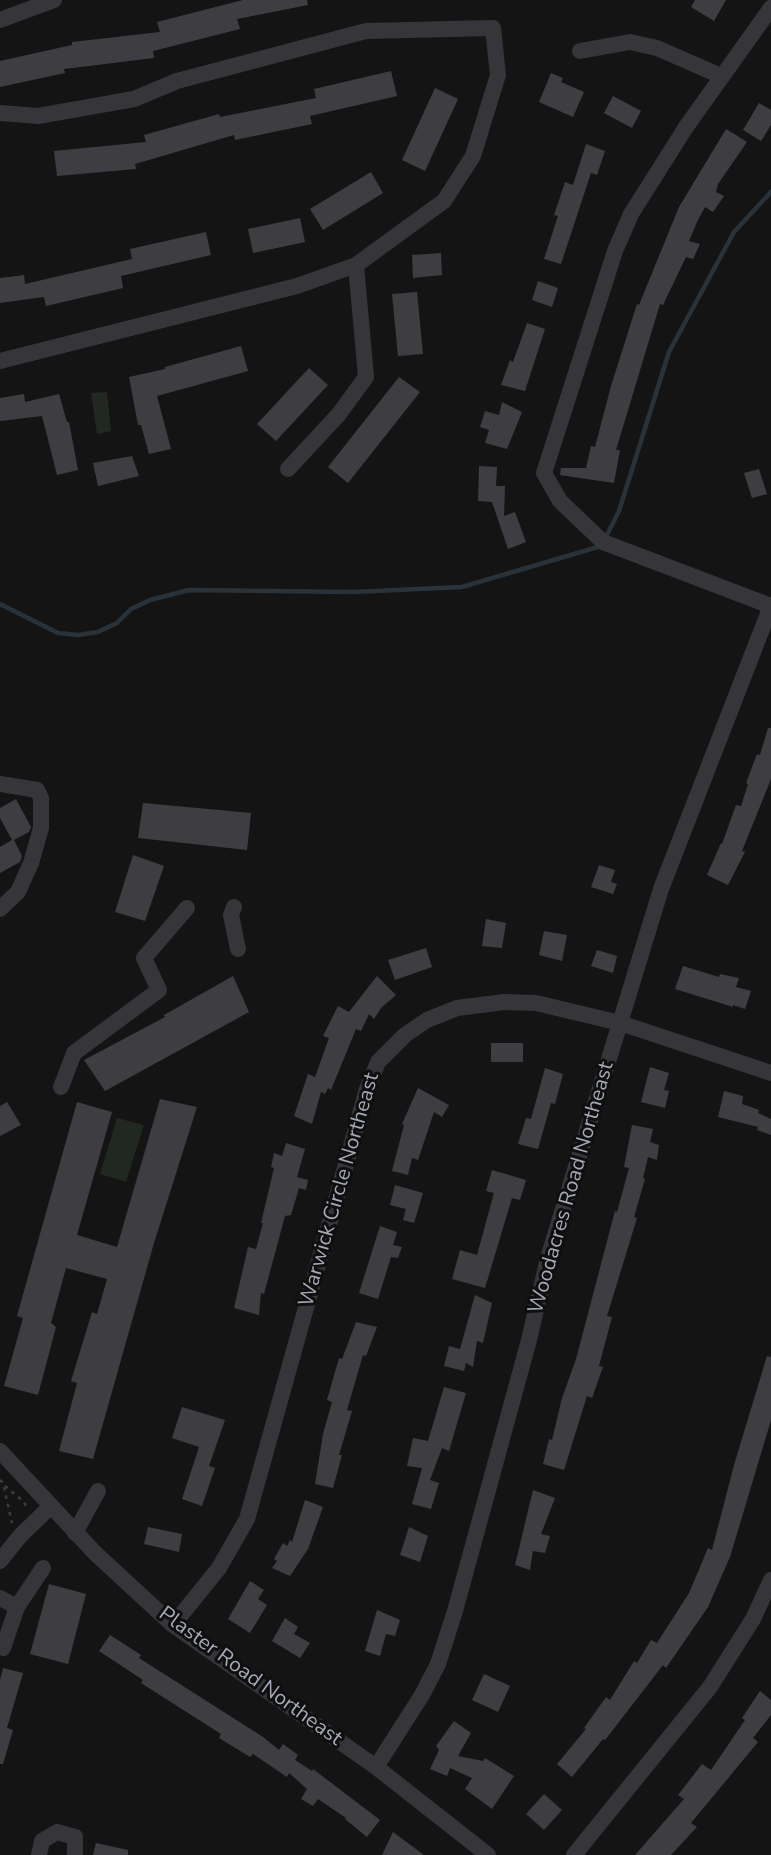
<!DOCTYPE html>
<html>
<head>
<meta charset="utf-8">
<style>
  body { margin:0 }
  canvas { display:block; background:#141415 }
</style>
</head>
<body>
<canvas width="771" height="1855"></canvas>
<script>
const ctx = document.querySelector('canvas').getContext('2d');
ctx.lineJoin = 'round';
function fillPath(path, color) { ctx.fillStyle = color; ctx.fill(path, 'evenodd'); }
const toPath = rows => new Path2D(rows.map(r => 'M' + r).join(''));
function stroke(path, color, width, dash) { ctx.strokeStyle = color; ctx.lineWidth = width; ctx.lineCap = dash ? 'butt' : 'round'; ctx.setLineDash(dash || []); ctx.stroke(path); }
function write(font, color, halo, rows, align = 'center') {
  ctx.font = font + ' "Nunito Sans",sans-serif'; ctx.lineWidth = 6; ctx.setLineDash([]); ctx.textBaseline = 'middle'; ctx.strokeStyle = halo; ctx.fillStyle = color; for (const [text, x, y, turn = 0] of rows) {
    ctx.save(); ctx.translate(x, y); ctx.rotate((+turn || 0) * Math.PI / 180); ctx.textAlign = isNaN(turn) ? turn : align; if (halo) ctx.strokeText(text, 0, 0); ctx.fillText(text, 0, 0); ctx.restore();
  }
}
fillPath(toPath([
  [107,392,111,431,97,434,91,393],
  [117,1118,144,1125,126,1182,100,1174]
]), '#202821');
stroke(toPath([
  [605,539,619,511,669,352,734,232,771,192],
  [0,604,58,633,78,635,98,632,117,623,131,609,150,600,189,590,353,592,462,587,601,546]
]), '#2a3239', 4.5);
fillPath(toPath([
  [243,0,307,0,308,5,237,19,240,29,153,51,154,58,64,69,65,73,0,87,0,61,72,45,72,42,160,32,157,22],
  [695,0,726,0,714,21,691,7],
  [391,71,397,96,310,116,312,124,235,140,234,135,135,164,136,169,57,176,54,151,146,142,144,135,219,114,220,117,316,98,314,89],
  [551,73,563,78,561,82,584,92,573,117,539,102],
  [435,88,458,99,425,171,402,160],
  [613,96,641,111,632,128,604,113],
  [759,103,771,110,771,125,761,141,743,130],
  [726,129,747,142,718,184,716,192,724,196,713,212,705,207,697,222,689,241,700,244,693,259,686,257,663,305,660,304,616,450,620,450,614,483,560,475,561,468,586,468,591,446,595,447,611,386,637,304,639,305,679,207],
  [586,144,605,151,597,175,591,173,561,264,544,259,558,216,554,215,565,182,573,185],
  [371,172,383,193,323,230,310,209],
  [300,218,305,242,253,253,248,229],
  [206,232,211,255,121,276,123,288,46,306,44,297,0,303,0,278,24,275,25,284,132,259,130,249],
  [441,253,442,275,413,278,412,255],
  [538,281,558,288,552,307,532,300],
  [417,292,423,354,398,356,392,294],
  [527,323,545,329,525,391,501,385,510,360,513,362],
  [241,346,248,371,157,396,171,449,149,454,141,425,138,425,129,377,165,369,165,367],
  [309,368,328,385,276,441,257,424],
  [399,377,420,392,348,483,328,467],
  [24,394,25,402,59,394,67,422,69,422,78,470,57,475,42,416,0,421,0,398],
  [502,402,522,412,507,449,485,443,489,430,480,427,485,411,499,415],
  [132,456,139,476,98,486,93,463],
  [479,466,497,467,496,486,505,486,504,516,515,512,526,542,508,549,492,502,478,501],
  [759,469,767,494,752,498,744,473],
  [768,728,771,728,771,779,742,851,745,852,728,885,707,875,721,843,722,844,736,805,741,806,748,784,746,783,757,754,760,755],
  [16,799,31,827,29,832,14,840,22,856,20,862,0,873,0,847,12,840,0,818,0,808],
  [143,803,251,813,247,850,138,838],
  [133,855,164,866,145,921,115,912],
  [599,865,615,870,611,882,617,884,613,894,591,887],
  [486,919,506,923,502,948,482,946],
  [544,931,567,935,562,961,539,955],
  [426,948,432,967,395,980,388,960],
  [597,950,617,956,613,973,591,966],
  [683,966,719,977,720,974,739,978,736,987,751,991,745,1009,733,1005,733,1007,675,989],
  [233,976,249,1012,105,1091,84,1060,165,1017,164,1015],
  [377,976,396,995,381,1008,374,1019,369,1014,361,1031,356,1029,331,1090,328,1088,325,1094,321,1092,312,1124,294,1116,308,1074,315,1077,329,1038,323,1036,338,1006,349,1012],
  [491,1043,523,1043,523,1062,491,1062],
  [650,1067,669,1073,664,1090,669,1091,665,1108,641,1102],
  [545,1068,563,1074,555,1104,551,1103,538,1149,518,1144,526,1118,531,1119],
  [418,1088,449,1105,442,1117,434,1112,418,1160,412,1158,408,1175,392,1171,404,1125,402,1124],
  [724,1091,743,1096,742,1104,759,1110,758,1113,771,1119,771,1135,757,1130,758,1127,718,1117],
  [160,1099,197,1107,154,1243,93,1459,59,1451,77,1383,71,1381,92,1312,97,1314,107,1279,66,1268,51,1323,56,1327,38,1395,4,1386,23,1318,17,1316,77,1102,112,1112,77,1235,117,1247],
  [7,1102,21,1125,0,1136,0,1106],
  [632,1125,653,1129,650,1142,659,1145,657,1160,648,1157,643,1178,645,1179,634,1217,637,1218,607,1316,612,1317,599,1366,603,1367,592,1398,587,1396,564,1470,543,1464,549,1439,552,1440,562,1398,576,1359,615,1211,617,1212,629,1168,624,1167],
  [286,1143,305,1149,297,1177,308,1180,306,1190,299,1188,291,1215,285,1216,264,1294,261,1293,259,1315,234,1308,248,1247,256,1249,263,1223,261,1223,274,1168,271,1167,274,1153,282,1156],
  [492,1170,526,1180,520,1200,512,1198,485,1288,452,1279,460,1250,477,1255,494,1193,486,1191],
  [395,1185,423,1193,414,1223,403,1220,406,1209,390,1205],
  [380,1226,397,1232,393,1245,402,1247,398,1258,391,1257,378,1299,359,1293],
  [475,1295,492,1303,483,1343,477,1341,473,1367,466,1363,464,1371,444,1366,449,1346,460,1349],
  [356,1322,377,1327,366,1356,363,1355,347,1410,352,1411,339,1455,342,1455,333,1488,315,1484,323,1434,332,1402,327,1400,339,1358,342,1359],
  [767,1356,771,1357,771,1420,730,1557,708,1607,666,1668,663,1665,605,1740,603,1739,572,1777,557,1764,586,1729,584,1728,606,1697,610,1700,634,1661,637,1663,651,1640,657,1643,689,1593,708,1548,712,1550,734,1465],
  [444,1387,466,1393,449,1451,442,1448,430,1480,439,1483,431,1509,412,1504,422,1468,407,1466,413,1438,428,1441],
  [182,1407,225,1420,209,1466,215,1468,202,1506,182,1499,199,1447,172,1438],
  [533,1490,555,1498,541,1534,550,1536,545,1553,533,1551,530,1570,515,1565],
  [305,1500,323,1507,308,1549,290,1576,272,1568,277,1561,274,1559,283,1543,287,1546,290,1540,292,1542],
  [148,1527,182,1534,179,1552,144,1544],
  [409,1527,428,1536,420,1562,400,1555],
  [250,1581,264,1590,258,1599,267,1605,250,1633,228,1619],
  [49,1584,86,1594,68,1664,30,1654],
  [377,1610,400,1620,395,1636,386,1634,380,1656,365,1651],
  [285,1618,298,1627,294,1634,310,1643,300,1658,272,1641],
  [110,1635,141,1655,139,1658,263,1737,279,1750,283,1744,298,1755,295,1760,312,1771,313,1769,380,1820,367,1837,345,1819,346,1818,318,1799,313,1806,301,1799,307,1789,289,1773,287,1777,253,1754,250,1757,219,1738,221,1734,141,1683,143,1680,99,1651],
  [3,1668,23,1673,7,1728,13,1730,3,1764,0,1764,0,1680],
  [484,1674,510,1686,498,1712,472,1700],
  [760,1691,771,1700,771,1715,753,1738,758,1742,691,1823,697,1827,671,1855,635,1855,684,1799,678,1795,702,1764,711,1770,745,1720,742,1718],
  [454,1721,471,1733,458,1756,483,1761,485,1758,514,1776,492,1809,465,1789,472,1778,450,1768,447,1776,430,1769,439,1750,436,1746],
  [544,1794,562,1810,544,1830,526,1814],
  [393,1832,424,1855,382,1855],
  [96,1843,128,1850,128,1855,93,1855]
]), '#3e3e42');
stroke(toPath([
  [0,1480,3,1483,12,1523],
  [5,1486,24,1502,27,1508]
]), '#3b3c41', 2.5, [3.5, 5]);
stroke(toPath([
  [0,20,54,0],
  [580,51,630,42,657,48,721,76],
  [0,113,38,116,134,99,177,81,366,31,493,28,498,75,473,156,444,201,356,265,297,286,0,361],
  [288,469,339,414,366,377,356,265],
  [0,784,37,790,41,798,41,828,31,863,18,892,0,909],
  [234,907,231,915,238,949],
  [61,1087,74,1053,159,990,144,958,187,908],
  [0,1451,95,1553,173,1625,376,1767,488,1855],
  [75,1533,98,1491],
  [0,1561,20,1536,50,1507],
  [0,1598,17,1607],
  [173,1625,219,1568,247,1519,367,1089,378,1062,405,1035,427,1020,457,1008,504,1002,536,1003,620,1023,771,1073],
  [3,1648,17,1607,43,1568],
  [376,1767,422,1695,438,1664,455,1611,529,1340,548,1258,661,889,771,606,603,542,560,501,544,473,615,251,631,214,686,127,771,8],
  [39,1855,42,1841,57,1832,75,1837,75,1855],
  [574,1855,710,1687,753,1619,771,1580]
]), '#35353a', 16);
write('21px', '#a5a9b6', '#0f0f10', [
  ["Woodacres Road Northeast",572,1188,-74],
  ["Warwick Circle Northeast",340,1190,-74],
  ["Plaster Road Northeast",250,1677,36]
]);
</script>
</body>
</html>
